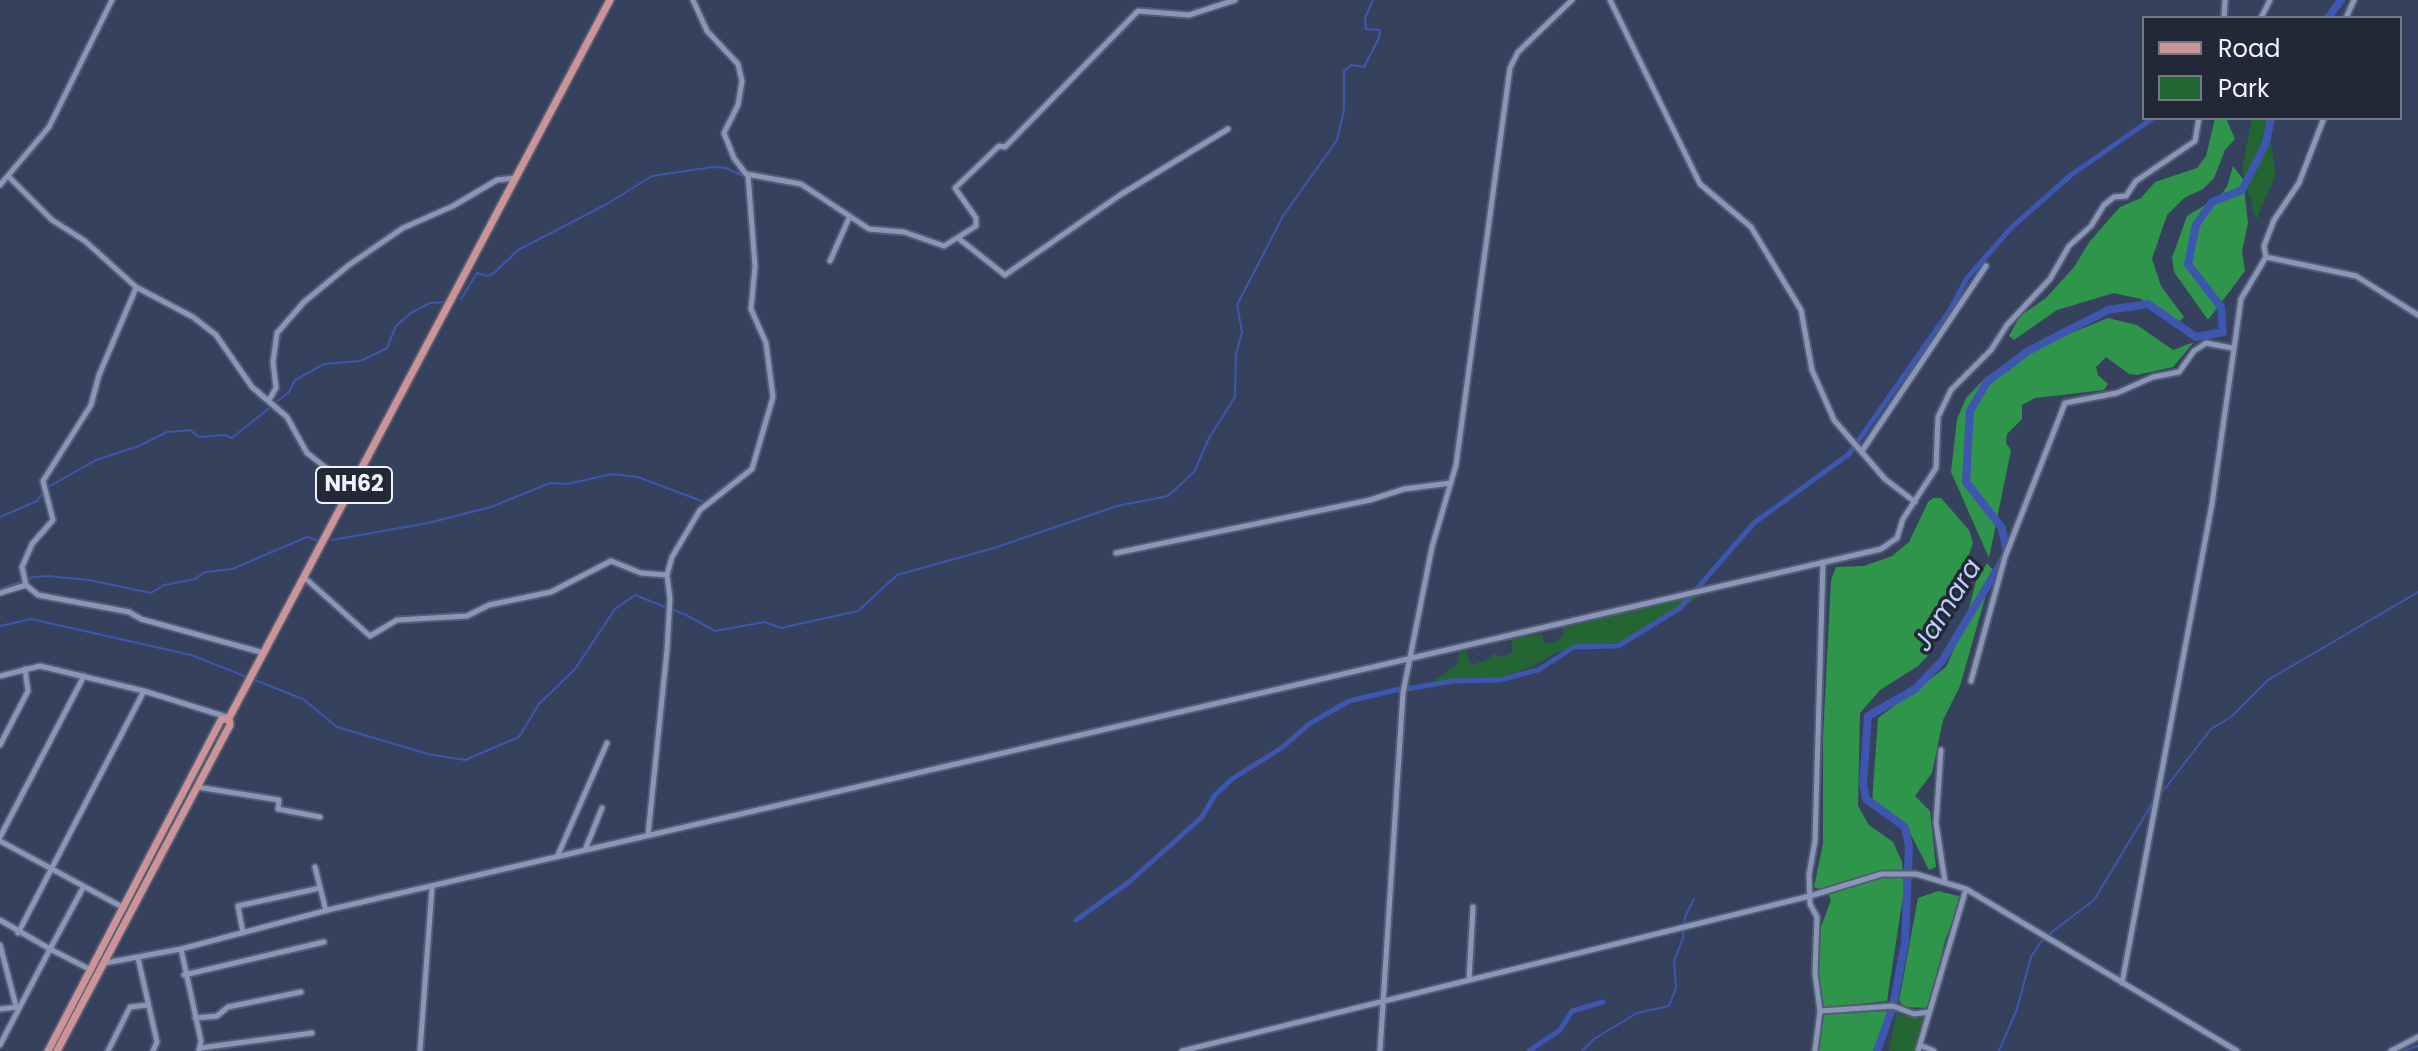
<!DOCTYPE html>
<html>
<head>
<meta charset="utf-8">
<style>
  body { margin:0 }
  #map { position:relative; width:2418px; height:1051px; overflow:hidden; background:#36415e; font-family:Poppins,sans-serif }
  canvas { display:block }
  .legend { position:absolute; left:2142px; top:16px; width:260px; height:104px; box-sizing:border-box; background:#232836; border:2px solid #757986; margin:0; padding:10px 14px; list-style:none; font-size:24px; color:#eff3fe }
  .legend li { display:flex; align-items:center; gap:16px; height:40px }
  .legend b { width:40px; border:2px solid #757986 }
</style>
</head>
<body>
<div id="map">
<canvas width="2418" height="1051"></canvas>
<ul class="legend">
<li><b style="height:10px;background:#cd9498"></b>Road</li>
<li><b style="height:22px;background:#236634"></b>Park</li>
</ul>
</div>
<script>
const ctx = document.querySelector('canvas').getContext('2d');
ctx.lineJoin = 'round';
function fillPath(path, color) { ctx.fillStyle = color; ctx.fill(path, 'evenodd'); }
const toPath = rows => new Path2D(rows.map(r => 'M' + r).join(''));
function stroke(path, color, width, dash) { ctx.strokeStyle = color; ctx.lineWidth = width; ctx.lineCap = dash ? 'butt' : 'round'; ctx.setLineDash(dash || []); ctx.stroke(path); }
function write(font, color, halo, rows, align = 'center') {
  ctx.font = font + ' Poppins,sans-serif'; ctx.lineWidth = 7; ctx.setLineDash([]); ctx.textBaseline = 'middle'; ctx.strokeStyle = halo; ctx.fillStyle = color; for (const [text, x, y, turn = 0] of rows) {
    ctx.save(); ctx.translate(x, y); ctx.rotate((+turn || 0) * Math.PI / 180); ctx.textAlign = isNaN(turn) ? turn : align; if (halo) ctx.strokeText(text, 0, 0); ctx.fillText(text, 0, 0); ctx.restore();
  }
}
fillPath(toPath([
  [2252,118,2272,118,2269,133,2276,174,2256,220,2242,169],
  [1701,595,1669,617,1621,642,1560,651,1529,668,1498,678,1432,682,1458,664,1459,652,1465,652,1472,665,1487,660,1493,654,1502,657,1513,652,1511,639,1542,634,1544,644,1557,641,1563,635,1563,626],
  [1896,1014,1925,1019,1915,1051,1889,1051]
]), '#236634');
fillPath(toPath([
  [2215,118,2226,118,2235,139,2225,150,2214,178,2203,189,2184,198,2167,215,2152,259,2161,286,2184,317,2179,322,2158,313,2141,299,2114,293,2057,310,2014,340,2009,336,2020,316,2046,298,2074,267,2090,241,2120,207,2141,198,2155,182,2197,168,2206,156],
  [2233,166,2243,179,2248,223,2242,251,2245,271,2208,320,2174,272,2172,258,2187,216,2220,196,2227,187],
  [2108,318,2137,325,2173,350,2194,342,2173,367,2137,375,2129,374,2106,357,2096,367,2098,375,2108,384,2104,390,2035,398,2022,405,2022,419,2007,434,2006,443,2011,450,1989,558,1951,472,1957,419,1966,398,1986,377,2039,346],
  [1933,498,1941,498,1969,530,1973,543,1961,578,1941,612,1933,650,1918,666,1880,690,1860,713,1858,806,1869,825,1893,842,1902,862,1904,890,1887,1001,1824,1008,1818,974,1821,927,1831,900,1827,892,1814,887,1823,843,1823,737,1831,580,1836,567,1864,566,1892,556,1909,542,1928,502],
  [1987,563,1993,570,1960,686,1943,720,1932,773,1915,796,1930,811,1936,867,1929,870,1909,831,1872,803,1878,718,1946,667,1965,624,1976,581],
  [1938,891,1959,896,1956,916,1946,937,1928,1008,1904,1007,1899,1001,1918,898],
  [1889,1011,1881,1051,1819,1051,1824,1014]
]), '#2e954b');
stroke(toPath([
  [461,299,477,273,487,276,494,273,518,250,607,204,652,176,713,167,726,168,741,175],
  [48,487,96,460,139,446,167,432,190,430,199,437,225,435,232,438,289,392,295,380,324,364,360,361,377,353,387,348,396,326,411,313,430,303,445,302,451,295],
  [0,517,37,501,44,491],
  [332,540,428,523,491,507,550,483,567,484,612,474,638,477,704,502,751,465],
  [0,589,34,577,47,576,89,580,151,593,164,585,195,579,205,572,232,569,307,537,316,540],
  [0,626,31,619,191,655,303,699,337,727,428,754,465,760,519,737,539,704,575,669,615,609,635,595,686,615,715,631,764,622,781,628,858,611,897,575,994,548,1117,506,1168,496,1194,472,1209,438,1235,397,1236,354,1242,332,1237,305,1283,216,1337,140,1344,110,1344,71,1351,65,1364,67,1379,38,1380,30,1366,29,1365,18,1373,0],
  [2160,795,2211,729,2231,717,2268,680,2418,592],
  [2048,935,2094,900,2153,802],
  [1582,1051,1594,1039,1637,1013,1669,1006,1676,988,1674,961,1683,938,1685,917,1694,899],
  [1999,1051,2017,1009,2031,957,2043,939],
  [2403,1051,2418,1046]
]), '#3e56af', 2);
stroke(toPath([
  [1406,689,1453,681,1499,680,1538,670,1574,647,1618,646,1680,608,1754,523,1849,454,1950,310,1967,278,2012,227,2071,175,2153,118],
  [1076,920,1129,882,1202,817,1214,796,1232,779,1283,747,1309,724,1349,701,1400,689],
  [1529,1051,1560,1030,1572,1011,1603,1002]
]), '#3e56af', 5);
stroke(toPath([
  [2328,18,2341,0],
  [1877,1051,1893,1006,1905,942,1909,846,1905,827,1866,799,1863,784,1868,716,1915,689,1942,661,2007,553,2002,528,1966,482,1970,411,1987,382,2028,351,2108,310,2148,304,2196,337,2223,332,2221,307,2188,264,2196,225,2212,202,2242,190,2266,143,2271,118]
]), '#3e56af', 8);
const minor = toPath([
  [693,0,707,31,738,64,742,81,738,105,724,133,734,158,746,174,801,184,869,229,904,232,944,246,976,226,976,218,955,188,999,146,1005,147,1138,11,1189,15,1235,0],
  [1610,0,1700,184,1751,227,1801,310,1812,370,1834,420,1885,479,1915,502],
  [2224,18,2225,0],
  [2261,18,2270,0],
  [2346,18,2354,0],
  [9,177,52,220,85,241,136,287,193,317,216,335,252,387,287,417,307,453,352,488],
  [0,185,49,127,112,0],
  [958,238,1005,275,1120,195,1228,129],
  [2266,257,2264,246,2274,220,2299,183,2324,118],
  [830,261,849,218],
  [269,400,276,388,273,362,277,333,304,302,349,265,403,228,453,206,497,180,515,178],
  [1862,451,1986,266],
  [1116,553,1370,500,1404,489,1451,483],
  [305,578,370,636,397,620,467,616,489,605,551,592,611,561,641,573,667,575],
  [26,585,38,595,129,612,141,619,264,653],
  [0,593,26,585,22,567,32,544,53,520,43,481,91,405,99,375,136,288],
  [0,676,40,666,144,691,227,717],
  [1971,681,2005,557,2065,403,2117,393,2153,377,2179,372,2194,351,2206,343,2232,348],
  [0,745,28,691,25,669],
  [1941,750,1936,823,1945,882],
  [197,787,279,800,278,809,320,817],
  [648,835,667,650,670,599,667,575,672,557,700,510,752,469,773,397,766,343,751,309,755,266,748,175],
  [0,837,84,676],
  [0,841,124,908],
  [585,850,602,808],
  [557,857,607,743],
  [315,867,326,911],
  [0,920,50,949,83,888],
  [18,933,144,691],
  [243,933,238,906,320,888],
  [0,945,16,1006],
  [181,949,201,1041,199,1050],
  [138,958,157,1042,153,1051],
  [105,963,181,949,332,909,1881,549,1897,538,1903,519,1936,468,1938,417,1951,390,1991,350,2007,325,2050,279,2069,246,2091,226,2104,205,2114,197,2126,196,2136,181,2195,141,2199,118],
  [184,975,324,942],
  [1469,980,1473,907],
  [2122,983,2212,504,2241,299,2266,257,2356,276,2418,315],
  [0,1009,19,1007],
  [1820,1011,1893,1006,1914,1014,1929,1012],
  [195,1018,217,1016,228,1007,301,992],
  [0,1045,50,949,91,970],
  [1920,1045,1934,1051],
  [200,1048,312,1033],
  [108,1051,130,1007,148,1005],
  [420,1051,432,888],
  [1182,1051,1810,896,1882,874,1916,874,1966,889],
  [1380,1051,1403,693,1432,547,1456,465,1510,68,1518,52,1572,0],
  [1815,1051,1820,1011,1815,973,1817,917,1810,904,1809,875,1815,841,1823,562],
  [1918,1051,1966,889,2237,1051],
  [2391,1051,2418,1037]
]);
const primary = toPath([
  [48,1051,221,720,229,718],
  [57,1051,230,725,229,718,610,0]
]);
stroke(minor, '#545c73', 9);
stroke(primary, '#545c73', 11);
stroke(minor, '#8996b8', 5);
stroke(primary, '#cd9498', 7);
for (const [x, y, w] of [
  [354,485,76]
]) { const box = new Path2D(); box.roundRect(x - w / 2, y - 18, w, 36, 6); ctx.fillStyle = '#232836'; ctx.fill(box); stroke(box, '#eff3fe', 2); }
write('bold 22px', '#eff3fe', null, [
  ["NH62",354,485]
]);
write('italic 26px', '#bdcfff', '#232836', [
  ["Jamara",1949,606,-58]
]);
</script>
</body>
</html>
